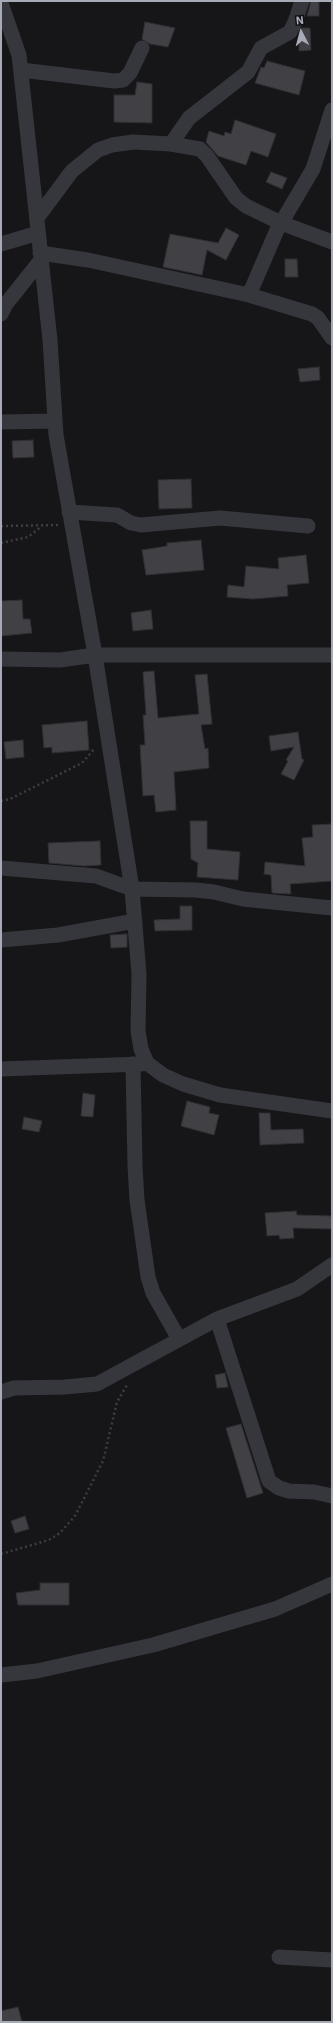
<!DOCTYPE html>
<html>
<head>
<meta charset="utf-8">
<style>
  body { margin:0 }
  #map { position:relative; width:333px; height:2023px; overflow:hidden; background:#161518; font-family:"IBM Plex Sans",sans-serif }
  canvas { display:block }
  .frame { position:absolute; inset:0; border:2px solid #a7abb8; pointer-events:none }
  .north { position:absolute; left:281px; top:12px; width:40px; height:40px; -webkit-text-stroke:3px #111013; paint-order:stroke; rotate:354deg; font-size:11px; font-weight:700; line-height:16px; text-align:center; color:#a7abb8 }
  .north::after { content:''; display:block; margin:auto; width:14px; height:18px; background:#a7abb8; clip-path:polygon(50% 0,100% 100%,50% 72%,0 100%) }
</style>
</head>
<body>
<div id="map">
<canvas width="333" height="2023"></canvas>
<div class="frame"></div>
<div class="north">N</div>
</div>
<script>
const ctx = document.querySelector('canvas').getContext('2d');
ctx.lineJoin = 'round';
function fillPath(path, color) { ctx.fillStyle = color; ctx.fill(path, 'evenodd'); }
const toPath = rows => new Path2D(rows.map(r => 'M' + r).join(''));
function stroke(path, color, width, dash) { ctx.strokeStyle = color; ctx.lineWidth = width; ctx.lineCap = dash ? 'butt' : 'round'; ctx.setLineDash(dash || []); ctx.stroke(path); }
const building = toPath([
  [311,1,319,1,319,16,307,16,311,1],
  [145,22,175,28,168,47,150,44,142,39,145,22],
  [302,28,310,28,311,50,299,51,299,34,302,28],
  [267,61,305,71,299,95,255,83,261,67,264,68,267,61],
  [137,82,152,84,152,123,114,122,114,95,135,95,137,82],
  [235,120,276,134,268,157,251,151,246,165,218,156,206,142,209,131,224,136,225,132,231,134,235,120],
  [271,172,287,178,282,189,266,182,271,172],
  [226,228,239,235,226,260,207,250,202,275,163,267,170,234,218,243,226,228],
  [285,259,297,259,298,277,285,277,285,259],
  [319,367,320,380,300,382,298,369,319,367],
  [33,440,34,457,13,458,12,441,33,440],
  [191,479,192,508,159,509,158,480,191,479],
  [201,540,204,570,146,575,142,550,167,546,167,543,201,540],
  [306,555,309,583,287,585,288,596,253,599,227,597,228,585,244,587,246,566,279,569,278,558,306,555],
  [22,600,23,619,30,619,32,633,1,636,1,601,22,600],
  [151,610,153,629,133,631,131,613,151,610],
  [154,671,158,718,199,714,195,675,207,674,212,724,201,725,205,749,208,748,209,768,174,772,176,810,156,812,154,795,143,796,140,745,145,745,143,715,146,715,143,672,154,671],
  [87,721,89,750,52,753,52,747,44,748,42,725,87,721],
  [298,732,302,759,304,760,294,780,281,774,288,761,286,760,294,747,271,751,269,736,298,732],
  [23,740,24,757,6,759,4,742,23,740],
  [190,821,207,821,207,849,240,852,238,880,197,877,198,863,191,859,190,821],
  [332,824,332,881,290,884,291,894,272,893,271,875,264,874,265,862,305,866,302,838,313,837,312,825,332,824],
  [100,841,101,865,84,866,49,863,48,843,100,841],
  [180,906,192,906,192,930,155,931,154,920,180,919,180,906],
  [127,934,127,947,111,948,110,935,127,934],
  [83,1093,95,1095,93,1117,81,1116,83,1093],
  [187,1101,210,1107,209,1113,219,1115,214,1135,181,1126,187,1101],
  [259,1113,270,1113,271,1130,303,1129,304,1143,260,1145,259,1113],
  [24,1117,42,1121,39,1132,22,1129,24,1117],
  [296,1211,297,1215,332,1216,332,1229,293,1228,294,1238,280,1239,279,1235,267,1236,265,1213,296,1211],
  [225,1373,228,1387,217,1388,215,1375,225,1373],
  [241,1424,263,1493,247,1498,226,1428,241,1424],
  [25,1516,29,1529,15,1533,11,1521,25,1516],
  [40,1583,69,1583,69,1605,18,1605,16,1593,40,1590,40,1583],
  [18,2007,22,2022,1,2022,1,2011,18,2007]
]);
fillPath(building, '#404045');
stroke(building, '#302f34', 1);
stroke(toPath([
  [1,526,59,525],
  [1,543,28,537,42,526],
  [1,801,10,799,82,763,95,748],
  [1,1554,49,1540,60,1533,75,1516,103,1461,117,1402,127,1385]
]), '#3c3e44', 2.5, [2, 3]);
stroke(toPath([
  [1,3,19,55,50,340,56,435,95,655,132,889,139,974,138,1031,141,1049,147,1063,163,1075,183,1084,220,1095,332,1111],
  [21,70,114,81,123,80,130,73,142,48],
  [171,144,189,118,248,72,261,48,290,32,295,22,302,1],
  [37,218,72,171,98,150,112,145,133,142,171,144,200,149,207,156,236,198,246,206,281,223,332,242],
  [1,244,38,233],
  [40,253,88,260,249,295,312,314,318,318,332,338],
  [249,295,277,230,313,169,332,110],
  [1,314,6,304,41,260],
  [1,422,55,421],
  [69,512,117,515,131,523,141,525,220,518,308,526],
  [1,659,60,660,95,655,332,655],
  [1,868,96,876,132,889,196,890,214,892,243,899,332,908],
  [1,940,58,935,135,921],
  [133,1064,135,1166,137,1200,148,1277,153,1293,179,1339],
  [1,1069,142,1064],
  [217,1319,269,1481,279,1488,289,1491,314,1492,332,1496],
  [1,1392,14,1388,65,1387,97,1384,217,1319,297,1289,332,1265],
  [1,1675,37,1671,153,1645,275,1609,332,1584],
  [279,1957,332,1960]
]), '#36373d', 15);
</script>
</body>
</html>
